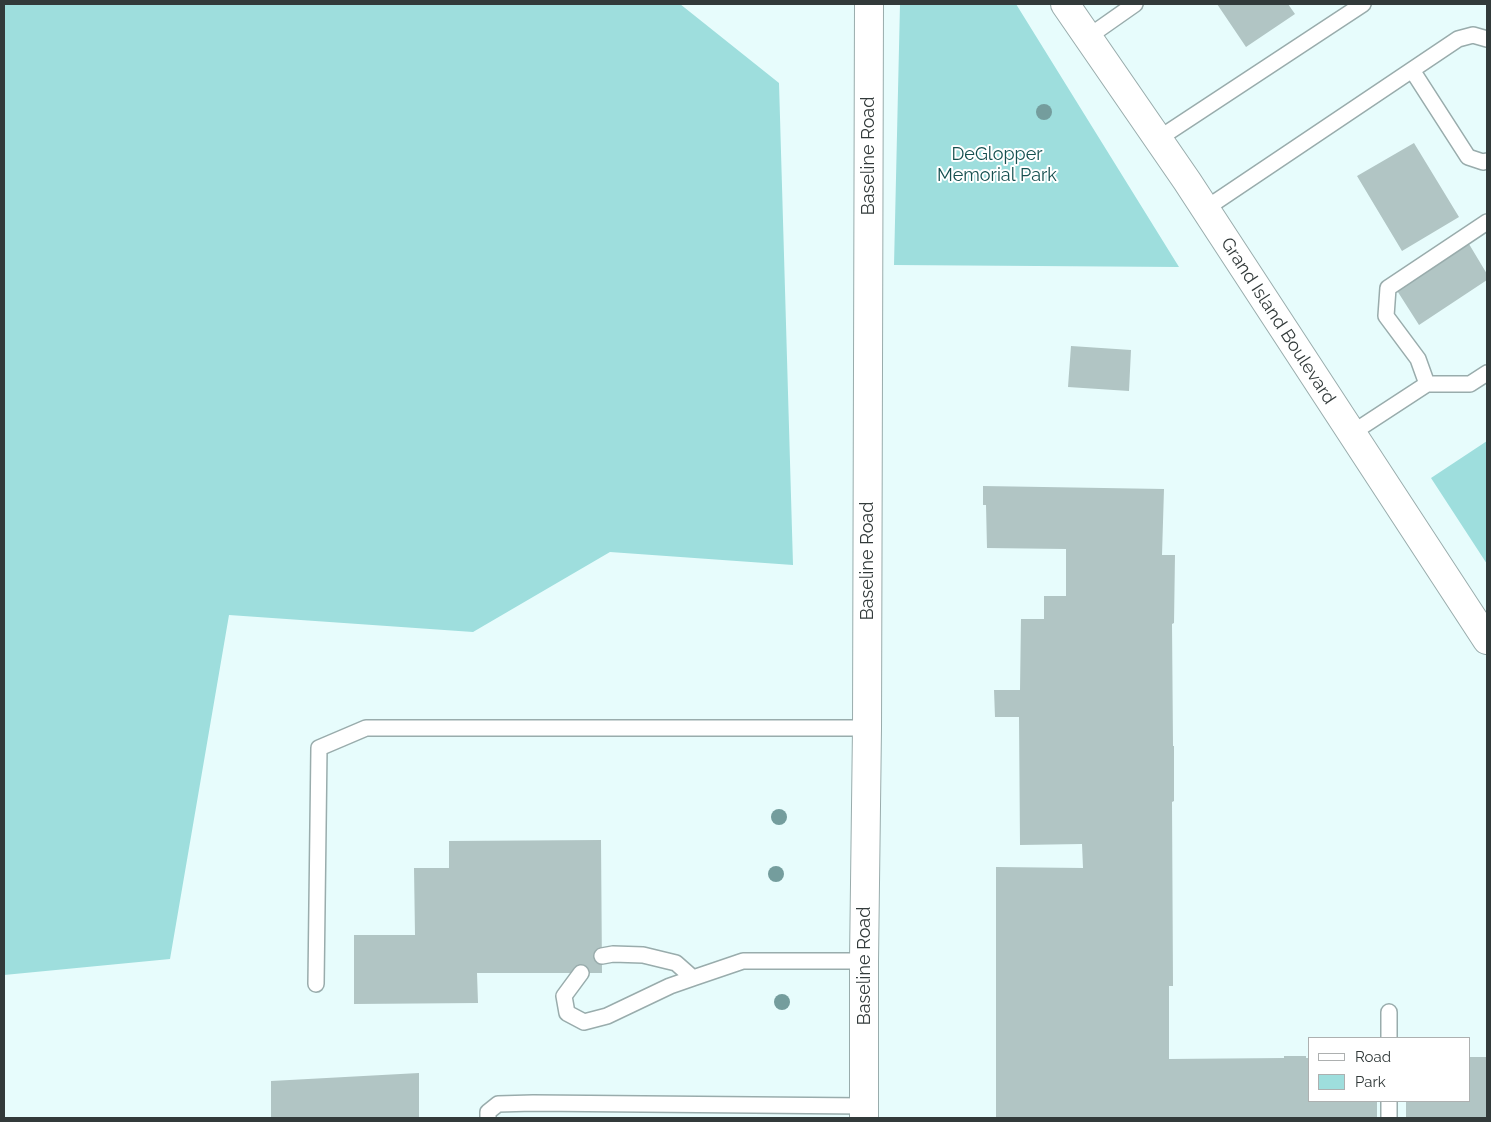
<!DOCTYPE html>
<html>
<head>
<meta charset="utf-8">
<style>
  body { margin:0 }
  #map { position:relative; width:1491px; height:1122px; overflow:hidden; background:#e7fcfc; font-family:Raleway,sans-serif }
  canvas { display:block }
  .frame { position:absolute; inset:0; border:5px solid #323a3a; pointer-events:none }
  .legend { position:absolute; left:1308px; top:1037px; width:162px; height:65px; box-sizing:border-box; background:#fff; border:1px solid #adb0b0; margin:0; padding:6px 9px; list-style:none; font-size:15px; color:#323a3a }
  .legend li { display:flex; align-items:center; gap:10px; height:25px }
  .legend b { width:25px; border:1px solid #adb0b0 }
</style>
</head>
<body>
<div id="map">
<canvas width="1491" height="1122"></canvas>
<div class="frame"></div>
<ul class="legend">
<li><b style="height:6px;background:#fff"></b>Road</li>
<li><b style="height:14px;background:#9ededd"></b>Park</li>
</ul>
</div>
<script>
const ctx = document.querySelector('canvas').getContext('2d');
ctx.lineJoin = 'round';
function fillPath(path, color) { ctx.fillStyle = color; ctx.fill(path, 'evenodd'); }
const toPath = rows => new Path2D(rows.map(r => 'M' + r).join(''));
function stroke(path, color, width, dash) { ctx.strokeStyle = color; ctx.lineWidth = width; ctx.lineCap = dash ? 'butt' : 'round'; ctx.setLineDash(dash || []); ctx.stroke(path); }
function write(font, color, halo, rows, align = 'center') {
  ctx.font = font + ' Raleway,sans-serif'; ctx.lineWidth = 4; ctx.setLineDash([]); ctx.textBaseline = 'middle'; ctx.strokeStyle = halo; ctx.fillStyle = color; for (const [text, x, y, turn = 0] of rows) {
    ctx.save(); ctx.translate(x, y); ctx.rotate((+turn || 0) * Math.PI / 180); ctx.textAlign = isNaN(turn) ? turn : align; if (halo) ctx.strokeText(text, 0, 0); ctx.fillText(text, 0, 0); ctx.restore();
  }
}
fillPath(toPath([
  [4,4,680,4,779,83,793,565,610,552,473,632,229,615,170,959,4,975],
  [900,4,1016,4,1179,267,894,265],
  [1487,441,1487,564,1431,478]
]), '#9ededd');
fillPath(toPath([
  [1217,4,1288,4,1295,14,1246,47],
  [1414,143,1459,217,1402,251,1357,176],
  [1469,244,1487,274,1487,280,1419,325,1396,289],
  [1071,346,1131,350,1129,391,1068,387],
  [983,486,1164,489,1162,555,1175,555,1174,623,1172,624,1173,746,1174,746,1174,801,1172,802,1173,986,1169,986,1169,1059,1284,1058,1284,1056,1306,1056,1306,1058,1310,1058,1310,1101,1377,1101,1377,1118,996,1118,996,867,1083,868,1082,844,1020,845,1019,717,995,717,994,690,1020,690,1021,619,1044,619,1044,596,1066,596,1066,549,987,548,986,505,983,505],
  [601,840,602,973,477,973,478,1003,354,1004,354,935,415,935,414,868,449,868,449,841],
  [1470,1057,1487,1057,1487,1118,1406,1118,1406,1101,1470,1101],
  [419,1073,419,1118,271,1118,271,1081]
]), '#b1c5c4');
const lane = toPath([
  [1088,37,1135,4],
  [1412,70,1468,157,1483,162,1487,161],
  [1158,139,1363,4],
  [1205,209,1458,39,1473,35,1487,39],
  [1427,384,1470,384,1487,373],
  [1352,433,1427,384,1418,359,1386,316,1388,288,1487,222],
  [602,956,613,954,643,955,676,963,693,978,743,961,864,961],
  [581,973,564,996,567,1013,584,1022,607,1016,670,986,693,978],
  [316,984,319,748,366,728,867,728],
  [1389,1012,1389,1038],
  [488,1118,488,1112,498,1104,533,1103,864,1106],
  [1389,1118,1389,1101]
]);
const secondary = toPath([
  [1065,4,1187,181,1487,640],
  [864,1118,864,961,867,728,869,4]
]);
stroke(lane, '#99acac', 18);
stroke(secondary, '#99acac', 30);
stroke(lane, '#fff', 15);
stroke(secondary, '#fff', 28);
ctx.fillStyle = '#749d9d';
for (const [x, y] of [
  [1044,112],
  [779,817],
  [776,874],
  [782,1002]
]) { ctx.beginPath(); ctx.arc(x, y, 8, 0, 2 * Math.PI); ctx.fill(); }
write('18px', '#154f4f', '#fff', [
  ["DeGlopper",997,155],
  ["Memorial Park",997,176]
]);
write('18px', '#323a3a', '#fff', [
  ["Baseline Road",869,156,-90],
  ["Grand Island Boulevard",1278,321,57],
  ["Baseline Road",868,561,-90],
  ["Baseline Road",865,966,-90]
]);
</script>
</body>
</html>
